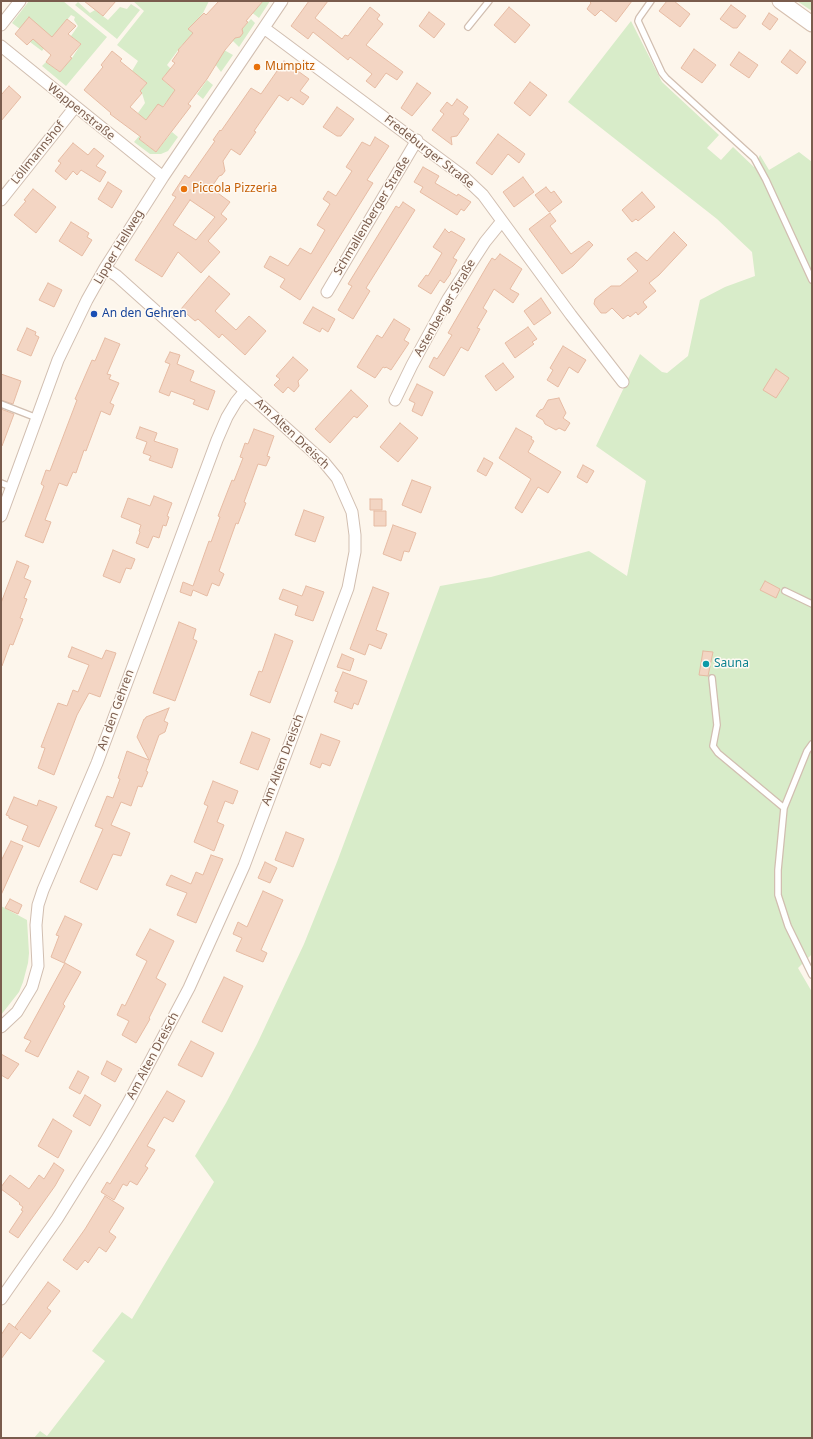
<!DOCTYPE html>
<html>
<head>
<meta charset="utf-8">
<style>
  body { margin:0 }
  #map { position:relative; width:813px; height:1439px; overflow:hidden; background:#fdf6ec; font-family:"Noto Sans",sans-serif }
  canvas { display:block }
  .frame { position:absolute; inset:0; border:2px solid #7a5c4d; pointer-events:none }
</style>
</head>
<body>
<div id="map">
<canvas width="813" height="1439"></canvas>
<div class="frame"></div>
</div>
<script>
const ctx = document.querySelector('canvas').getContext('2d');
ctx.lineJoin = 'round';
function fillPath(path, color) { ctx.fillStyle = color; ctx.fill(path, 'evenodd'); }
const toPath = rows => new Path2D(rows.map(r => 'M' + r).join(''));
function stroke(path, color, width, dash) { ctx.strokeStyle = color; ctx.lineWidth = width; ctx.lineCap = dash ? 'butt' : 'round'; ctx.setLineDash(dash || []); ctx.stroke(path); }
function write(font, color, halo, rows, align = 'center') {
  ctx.font = font + ' "Noto Sans",sans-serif'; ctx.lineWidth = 3; ctx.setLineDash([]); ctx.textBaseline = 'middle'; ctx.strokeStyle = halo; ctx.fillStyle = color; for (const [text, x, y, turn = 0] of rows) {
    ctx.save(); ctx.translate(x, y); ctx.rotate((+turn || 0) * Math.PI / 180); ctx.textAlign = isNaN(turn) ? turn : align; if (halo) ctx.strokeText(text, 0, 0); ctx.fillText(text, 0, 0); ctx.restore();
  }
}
fillPath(toPath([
  [29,1,63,1,107,37,66,86,42,66,46,62,60,72,72,58,81,44,71,36,78,26,74,20,75,17,71,15,42,51,30,42,20,29,12,23],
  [133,1,209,1,203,13,189,29,199,39,182,45,167,65,173,71,168,77,166,74,162,79,177,92,170,101,168,100,162,107,152,111,150,114,155,119,139,139,156,152,172,132,178,137,168,151,161,154,150,154,134,142,140,135,139,115,138,113,145,103,142,93,140,91,147,83,132,71,138,61,117,45,144,11],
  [242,1,254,11,263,1,270,1,259,18,238,2],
  [797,1,812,1,812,11],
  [78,2,90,13,95,10,108,20,120,7,127,9,131,4,140,10,117,39,75,5],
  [251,19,255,23,239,47,220,28,241,30],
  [631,21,662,82,719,135,707,148,721,160,733,147,754,167,760,155,769,170,799,152,812,162,812,954,798,968,812,992,812,1438,34,1438,40,1431,47,1436,105,1361,92,1351,122,1312,132,1319,214,1182,195,1156,226,1103,257,1044,304,944,337,862,440,586,491,577,589,551,627,576,646,481,596,446,640,354,662,372,667,373,688,356,700,300,725,287,755,276,752,252,717,219,568,102],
  [224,50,233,55,221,72,215,64],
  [207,80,213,85,203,99,197,94],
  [1,906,27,920,29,953,28,963,23,982,19,992,1,1015]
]), '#d8ecc9');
const building = toPath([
  [84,1,116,1,103,16,84,1],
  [219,1,263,1,246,21,248,22,242,29,243,33,240,37,235,38,225,50,207,79,188,104,191,106,156,152,139,139,141,137,110,114,111,113,84,90,103,67,101,65,112,51,122,59,120,61,147,83,140,91,142,93,130,107,146,120,158,104,163,107,175,90,162,79,175,63,172,61,179,51,178,50,193,33,188,29,204,13,206,15,219,1],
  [309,1,328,1,315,18,342,39,345,35,348,36,370,7,380,15,377,19,383,24,366,45,403,72,397,80,386,73,375,88,366,81,372,74,350,57,348,60,313,32,308,39,291,26,309,1],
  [589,1,632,1,616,22,601,10,595,16,587,9,591,3,589,1],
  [667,1,674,1,690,14,680,27,659,11,667,1],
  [731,5,746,16,737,28,733,28,720,19,731,5],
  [509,7,530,25,515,43,494,25,509,7],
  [429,12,445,24,434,38,419,26,429,12],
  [769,13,778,19,770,30,762,24,769,13],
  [29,17,52,37,67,19,76,26,68,34,81,44,70,57,72,58,60,72,46,62,51,55,33,39,27,45,15,34,29,17],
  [694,49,716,65,702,83,681,68,694,49],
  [790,50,806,62,797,74,781,62,790,50],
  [739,52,758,65,749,78,730,65,739,52],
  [284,61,309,79,300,91,309,97,303,105,291,97,288,101,279,95,254,131,256,132,240,155,231,149,223,161,225,171,222,175,219,176,211,188,230,202,221,214,227,219,208,241,220,252,201,273,178,252,162,277,135,260,176,197,172,195,185,175,189,178,215,141,213,140,220,130,221,131,251,88,261,94,284,61],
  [190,200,215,217,196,240,173,225,190,200],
  [530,82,547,95,530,116,514,103,530,82],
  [417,83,431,93,412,116,401,108,417,83],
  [9,86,21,97,1,121,1,95,9,86],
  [457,99,468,107,463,114,469,119,457,136,451,137,452,145,432,130,444,114,440,111,447,102,452,106,457,99],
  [337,107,354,119,341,136,337,136,323,127,337,107],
  [498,134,525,154,519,163,508,154,492,175,476,163,498,134],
  [375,137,389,146,367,180,373,183,300,300,280,287,285,279,264,267,270,256,288,266,300,248,311,254,325,230,317,225,330,204,323,199,328,191,336,196,352,171,346,167,362,142,370,146,375,137],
  [73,143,88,155,94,148,104,156,96,166,106,172,100,182,81,170,77,175,73,171,66,180,55,171,61,163,58,161,73,143],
  [423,167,439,176,435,183,457,196,458,194,471,202,464,211,461,209,457,215,420,192,423,187,414,182,423,167],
  [523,177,534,192,514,207,503,192,523,177],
  [108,182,122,191,112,208,98,199,108,182],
  [546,187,551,193,554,191,562,202,549,212,535,195,546,187],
  [33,189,56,207,36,233,14,215,26,201,24,200,33,189],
  [642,192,655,207,638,221,636,219,632,222,622,210,642,192],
  [403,202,415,210,366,288,370,291,353,319,338,310,352,286,348,284,396,206,399,208,403,202],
  [550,213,556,221,550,226,571,254,589,241,593,245,573,266,562,274,529,229,550,213],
  [71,222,89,233,87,237,92,240,82,256,59,241,71,222],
  [445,229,449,233,451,231,465,239,453,258,457,260,450,272,451,273,444,283,440,280,431,294,418,286,426,275,428,276,442,253,433,247,445,229],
  [674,232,687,245,659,275,649,283,656,291,643,302,647,307,638,315,636,312,630,317,628,315,623,319,612,308,606,313,601,313,594,304,595,299,611,286,620,286,638,271,627,259,636,252,647,261,674,232],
  [500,254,522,269,510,289,519,294,513,303,494,289,483,308,487,311,477,328,480,329,468,351,461,347,444,376,429,367,434,357,437,359,441,353,452,335,448,333,487,266,492,258,495,260,500,254],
  [209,276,230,294,215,311,236,330,249,316,266,331,245,355,222,334,219,338,198,319,195,321,181,309,209,276],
  [48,283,62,290,54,307,39,300,48,283],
  [541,298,551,313,534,325,524,311,541,298],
  [313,307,335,319,328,332,322,328,320,332,303,323,313,307],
  [394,319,410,329,404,340,409,343,391,370,386,367,385,368,383,367,375,378,357,367,377,335,382,338,394,319],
  [528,327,537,339,532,342,534,344,515,358,505,343,528,327],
  [27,328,36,332,35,335,39,337,31,356,17,350,27,328],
  [105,338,120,344,107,374,111,375,109,379,119,383,110,403,114,405,110,415,101,411,86,451,84,450,76,473,73,472,67,486,59,483,45,520,51,522,43,543,25,536,44,486,41,484,46,470,50,471,77,400,75,399,92,360,95,361,105,338],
  [563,346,586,360,578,373,569,367,558,387,547,380,553,370,550,368,563,346],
  [170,352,180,355,177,364,194,371,190,381,215,391,208,410,193,404,195,400,171,391,169,396,159,392,170,364,165,362,170,352],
  [293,357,308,370,298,381,299,386,294,392,288,387,283,393,274,385,280,379,276,376,293,357],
  [503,363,514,377,496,391,485,376,503,363],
  [776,369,789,378,776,398,763,390,776,369],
  [1,374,21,381,13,404,1,400,1,374],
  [417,384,433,392,422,416,412,411,415,403,409,400,417,384],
  [351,390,368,406,357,418,354,416,330,443,315,429,351,390],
  [559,398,566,413,563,418,570,423,565,431,559,428,556,430,545,424,543,420,536,416,540,410,543,409,548,400,559,398],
  [1,409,14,414,2,446,1,446,1,409],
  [400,423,418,438,398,462,380,447,400,423],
  [140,427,157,433,154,441,178,449,172,468,149,460,151,456,143,453,147,442,136,438,140,427],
  [516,428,532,437,531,439,534,441,528,452,561,472,548,493,538,487,522,513,515,508,531,479,499,458,516,428],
  [254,429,274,436,267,456,270,457,266,466,258,464,244,502,246,503,238,524,236,523,219,571,224,574,219,586,212,583,207,596,193,590,191,596,180,592,183,582,193,586,209,541,211,542,220,517,218,516,232,480,234,481,243,458,240,457,245,443,248,444,254,429],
  [484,458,493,463,486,476,477,471,484,458],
  [583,465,594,471,587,483,577,477,583,465],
  [412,480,431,487,421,513,402,505,412,480],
  [154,496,172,503,167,516,169,517,166,526,163,525,159,538,153,536,148,548,136,543,140,532,139,531,141,525,121,517,128,498,150,506,154,496],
  [370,499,382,499,382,510,370,510,370,499],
  [304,510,324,517,315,542,295,535,304,510],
  [374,511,386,511,386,526,374,526,374,511],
  [393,525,416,533,409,552,404,551,401,561,383,554,393,525],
  [113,550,135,559,131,569,126,568,120,583,103,576,113,550],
  [17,561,29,566,24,578,31,581,24,598,27,599,20,618,23,619,13,645,10,644,2,666,1,666,1,603,17,561],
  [765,581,780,589,776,598,760,590,765,581],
  [306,586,324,592,313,621,295,615,298,606,279,599,283,589,302,596,306,586],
  [373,587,389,593,376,630,387,634,381,649,369,644,365,655,350,649,373,587],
  [179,622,196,629,193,639,197,641,175,701,153,693,179,622],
  [275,634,293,641,270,703,250,695,259,671,262,672,275,634],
  [72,647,102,659,106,650,116,653,100,697,89,693,77,715,54,775,38,768,45,748,41,747,58,703,67,706,73,690,78,692,89,665,68,657,72,647],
  [703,651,713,652,708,676,699,675,703,651],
  [342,654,354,659,350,671,337,667,342,654],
  [343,672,367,681,358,705,354,703,352,709,334,702,338,692,335,691,343,672],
  [169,708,164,721,168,723,165,732,159,735,146,771,148,772,142,787,138,786,131,806,121,802,111,825,130,833,121,856,113,854,97,890,80,882,103,829,95,826,107,796,113,798,120,779,118,778,127,751,149,760,137,737,144,719,145,719,146,717,169,708],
  [252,732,270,739,258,770,240,763,252,732],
  [321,734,340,741,330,766,322,763,320,768,310,764,321,734],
  [213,781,238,791,233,804,225,801,217,822,224,825,214,851,194,842,208,806,204,804,213,781],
  [14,797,37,806,39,800,57,807,39,847,22,840,28,826,9,818,9,816,6,815,14,797],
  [286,832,304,839,293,867,275,860,286,832],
  [11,841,23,846,1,895,1,861,11,841],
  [211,855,223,859,196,923,177,915,187,893,166,885,171,875,191,884,196,872,203,875,211,855],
  [265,862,277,868,270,883,258,878,265,862],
  [263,891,283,900,261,950,267,953,263,962,236,951,242,938,233,934,238,922,247,927,263,891],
  [10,899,22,905,18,914,5,908,10,899],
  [65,916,82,924,64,963,51,957,59,936,56,935,65,916],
  [150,929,174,941,156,978,166,984,149,1018,150,1019,136,1043,122,1035,129,1021,117,1015,122,1004,125,1006,147,961,136,955,150,929],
  [65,963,81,972,63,1004,65,1006,38,1057,25,1051,31,1041,24,1038,65,963],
  [224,977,243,986,222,1032,202,1022,224,977],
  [191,1041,214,1053,202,1077,178,1065,191,1041],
  [1,1054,19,1064,8,1079,1,1075,1,1054],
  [107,1061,122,1069,115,1082,101,1074,107,1061],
  [78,1071,89,1077,80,1094,69,1088,78,1071],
  [167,1091,185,1101,173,1122,164,1117,147,1146,155,1150,145,1166,148,1168,137,1185,130,1181,127,1186,123,1184,114,1200,101,1192,107,1182,110,1184,167,1091],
  [85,1095,101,1105,90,1126,73,1116,85,1095],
  [53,1119,72,1131,58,1158,38,1146,53,1119],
  [54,1163,64,1170,55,1186,18,1238,9,1232,23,1211,21,1210,23,1207,19,1204,20,1203,1,1189,1,1187,10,1175,29,1189,39,1175,44,1179,54,1163],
  [105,1196,124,1208,109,1232,116,1237,106,1252,99,1247,88,1263,85,1260,77,1270,63,1260,85,1229,105,1196],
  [48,1282,60,1291,47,1308,51,1311,30,1339,21,1332,1,1359,1,1335,9,1323,18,1330,15,1327,48,1282]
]);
fillPath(building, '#f3d5c3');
stroke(building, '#e6bba3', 1);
const lane = toPath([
  [651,1,639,18,638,21,662,73,666,78,754,158,766,180,812,280],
  [468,27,489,1],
  [1,404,37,418],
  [1,483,11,487],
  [785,591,812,604],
  [712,678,717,725,713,746,718,753,784,808],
  [812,744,807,751,784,808,778,870,778,895,788,926,812,975]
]);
const street = toPath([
  [1,25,20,1],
  [264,28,464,177,483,195,571,315,623,382],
  [1,46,163,177],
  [1,200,75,107],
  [327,292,417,140],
  [395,400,412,365,448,299,485,242,502,221],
  [1,516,58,360,87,300,105,268,163,177,282,1],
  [1,1027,17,1012,32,987,38,966,36,925,38,905,43,890,97,763,217,440,227,417,236,402,245,391],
  [1,1299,57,1219,105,1142,128,1103,189,988,244,866,348,588,355,552,355,535,352,512,337,478,323,461,117,276,105,268]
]);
const secondary = toPath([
  [780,1,812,24]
]);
stroke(lane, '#d1beb0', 8);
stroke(street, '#d1beb0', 13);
stroke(secondary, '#d6c0b0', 17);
stroke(lane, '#fff', 5.5);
stroke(street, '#fff', 11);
stroke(secondary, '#fff', 15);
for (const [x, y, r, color] of [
  [257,67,4,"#e8710a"],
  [184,189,4,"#e8710a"],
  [94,314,4,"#1a4fb4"],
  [706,664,4,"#0f9aa8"]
]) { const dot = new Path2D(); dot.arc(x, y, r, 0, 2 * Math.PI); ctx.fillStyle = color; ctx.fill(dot); stroke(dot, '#fffaf3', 1.5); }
write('12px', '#c56008', '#fffaf3', [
  ["Mumpitz",265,67],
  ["Piccola Pizzeria",192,189]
], 'left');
write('12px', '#7a5c4d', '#fffaf3', [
  ["Wappenstraße",81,112,39],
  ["Fredeburger Straße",429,152,38],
  ["Löllmannshof",38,153,-51],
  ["Schmallenberger Straße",372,216,-59],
  ["Lipper Hellweg",119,247,-59],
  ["Astenberger Straße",445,308,-60],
  ["Am Alten Dreisch",292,434,43],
  ["An den Gehren",116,710,-70],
  ["Am Alten Dreisch",283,760,-69],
  ["Am Alten Dreisch",153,1056,-62]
]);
write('12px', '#164399', '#fffaf3', [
  ["An den Gehren",102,314]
], 'left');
write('12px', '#0d838f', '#fffaf3', [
  ["Sauna",714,664]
], 'left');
</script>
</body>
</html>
